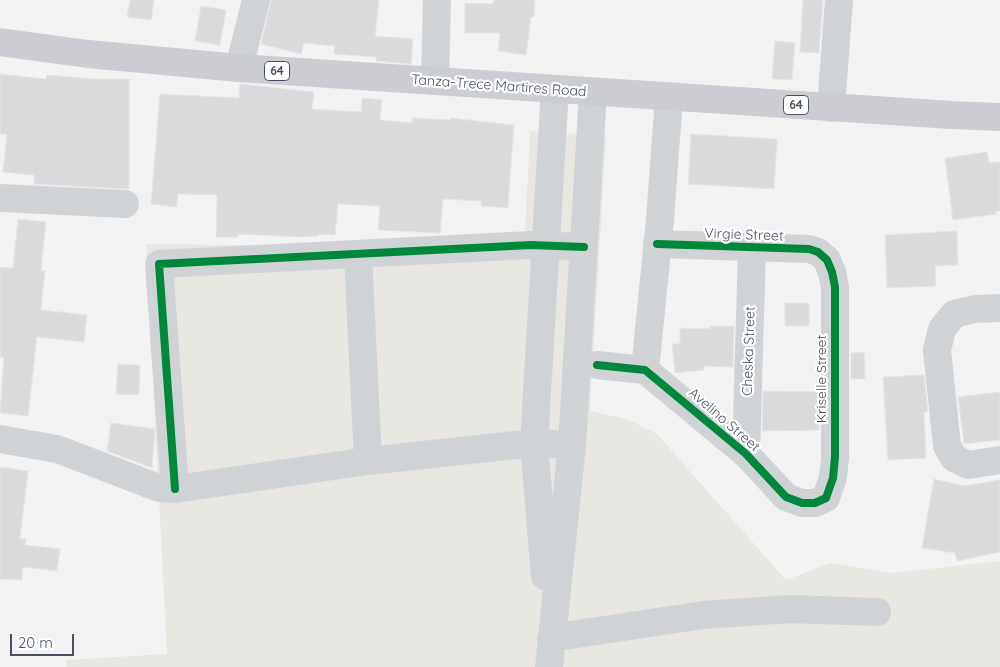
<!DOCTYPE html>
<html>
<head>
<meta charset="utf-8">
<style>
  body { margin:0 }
  #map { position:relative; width:1000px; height:667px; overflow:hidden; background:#f3f2f2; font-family:Quicksand,sans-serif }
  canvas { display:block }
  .scale { position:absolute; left:10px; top:634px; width:64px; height:22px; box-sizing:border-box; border:2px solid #475161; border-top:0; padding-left:6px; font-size:15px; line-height:18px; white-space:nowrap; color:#475161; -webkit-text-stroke:4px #fff; paint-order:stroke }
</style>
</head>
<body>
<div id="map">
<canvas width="1000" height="667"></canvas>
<div class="scale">20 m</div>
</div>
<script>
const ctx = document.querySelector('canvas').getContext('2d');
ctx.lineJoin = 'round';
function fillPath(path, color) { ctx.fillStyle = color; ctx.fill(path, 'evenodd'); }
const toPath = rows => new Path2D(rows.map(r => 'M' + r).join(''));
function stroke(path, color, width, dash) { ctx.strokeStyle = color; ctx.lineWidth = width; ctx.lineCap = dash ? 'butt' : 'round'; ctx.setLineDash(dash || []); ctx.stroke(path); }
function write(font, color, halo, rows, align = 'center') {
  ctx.font = font + ' Quicksand,sans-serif'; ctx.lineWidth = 4.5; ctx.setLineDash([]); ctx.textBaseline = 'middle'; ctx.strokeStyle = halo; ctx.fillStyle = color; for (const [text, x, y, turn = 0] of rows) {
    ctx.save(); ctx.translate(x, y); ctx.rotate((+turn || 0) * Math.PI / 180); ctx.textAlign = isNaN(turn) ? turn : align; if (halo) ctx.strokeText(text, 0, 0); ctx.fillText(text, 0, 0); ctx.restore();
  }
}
fillPath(toPath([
  [530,131,606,136,590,411,627,419,657,434,786,580,830,563,892,573,1000,561,1000,667,67,667,66,660,167,654,146,244,341,246,525,236]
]), '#e7e6e0');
const building = toPath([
  [130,0,154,0,151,20,127,17,130,0],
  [271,0,379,0,375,36,413,39,411,64,376,61,376,57,334,54,335,46,304,43,301,54,261,44,271,0],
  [494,0,535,0,534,17,531,17,526,55,498,51,500,33,465,33,465,3,493,4,494,0],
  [803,0,823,0,819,53,800,52,803,0],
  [201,6,226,10,220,45,195,41,201,6],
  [775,41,795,43,792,80,772,79,775,41],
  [0,74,46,79,47,75,94,79,129,79,129,189,34,184,34,175,3,172,7,134,0,134,0,74],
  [240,84,314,92,312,109,361,112,362,98,382,100,380,120,412,123,413,118,450,120,450,118,514,125,508,208,481,206,481,201,443,199,440,233,378,230,380,206,338,204,335,235,318,234,318,236,301,237,238,234,238,237,216,237,217,195,178,194,176,207,151,204,160,94,239,98,240,84],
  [691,134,777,139,774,189,688,184,691,134],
  [987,152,989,163,1000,162,1000,211,996,211,996,214,953,220,945,158,987,152],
  [18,219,46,222,41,271,45,271,41,310,87,315,84,342,37,337,28,416,0,413,4,357,0,357,0,267,13,268,18,219],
  [957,231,958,265,935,266,936,286,887,288,885,235,957,231],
  [785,303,809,303,809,326,785,326,785,303],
  [710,326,734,326,733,367,703,366,704,370,675,373,672,344,680,344,680,328,710,329,710,326],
  [864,352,865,379,851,379,851,353,864,352],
  [118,364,140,365,139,395,116,394,118,364],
  [924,375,928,412,924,412,926,458,888,460,883,377,924,375],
  [763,391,819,392,819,430,762,431,763,391],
  [1000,392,1000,440,964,444,958,397,1000,392],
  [111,423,155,429,152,468,107,451,111,423],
  [0,467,28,471,20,539,26,539,25,545,60,549,57,571,23,567,22,580,0,579,0,467],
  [934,479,964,486,1000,480,1000,552,957,561,955,553,922,548,934,479]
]);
fillPath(building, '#dadadd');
stroke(building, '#e4e4e5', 1);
stroke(toPath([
  [239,68,256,0],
  [435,81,437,0],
  [831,108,839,0],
  [0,198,125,204],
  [358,255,368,461],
  [1000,308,975,309,954,314,942,329,937,350,947,446,954,458,968,465,1000,460],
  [597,365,645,370,746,454,786,497,802,503,815,503,826,498,833,478,835,457,835,287,832,272,827,260,818,252,809,249,657,244],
  [645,370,660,220,669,97],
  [0,439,57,449,159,488,175,489,368,461,534,443,572,445],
  [746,454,752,248],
  [175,489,159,264,531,245,584,247],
  [545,576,534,443,555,89],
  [551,638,703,615,790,609,877,612],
  [549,667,572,445,593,92]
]), '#d0d3d6', 28);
stroke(toPath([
  [0,42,88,54,239,68,951,115,1000,117]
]), '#cbcdd3', 28);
stroke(toPath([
  [597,365,645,370,746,454,786,497,802,503,815,503,826,498,833,478,835,457,835,287,832,272,827,260,818,252,809,249,657,244],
  [175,489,159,264,531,245,584,247]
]), '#00873e', 8);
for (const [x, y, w] of [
  [277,71,25],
  [796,105,25]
]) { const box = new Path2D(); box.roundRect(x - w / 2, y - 9.5, w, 19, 4); ctx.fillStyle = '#fff'; ctx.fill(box); stroke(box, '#475161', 1); }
write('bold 12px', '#475161', null, [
  ["64",277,71],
  ["64",796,105]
]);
write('14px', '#475161', '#fff', [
  ["Tanza-Trece Martires Road",499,86,4],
  ["Virgie Street",744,235,2],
  ["Cheska Street",749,351,-88],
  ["Kriselle Street",822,379,-90],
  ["Avelino Street",724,420,41]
]);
</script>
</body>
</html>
